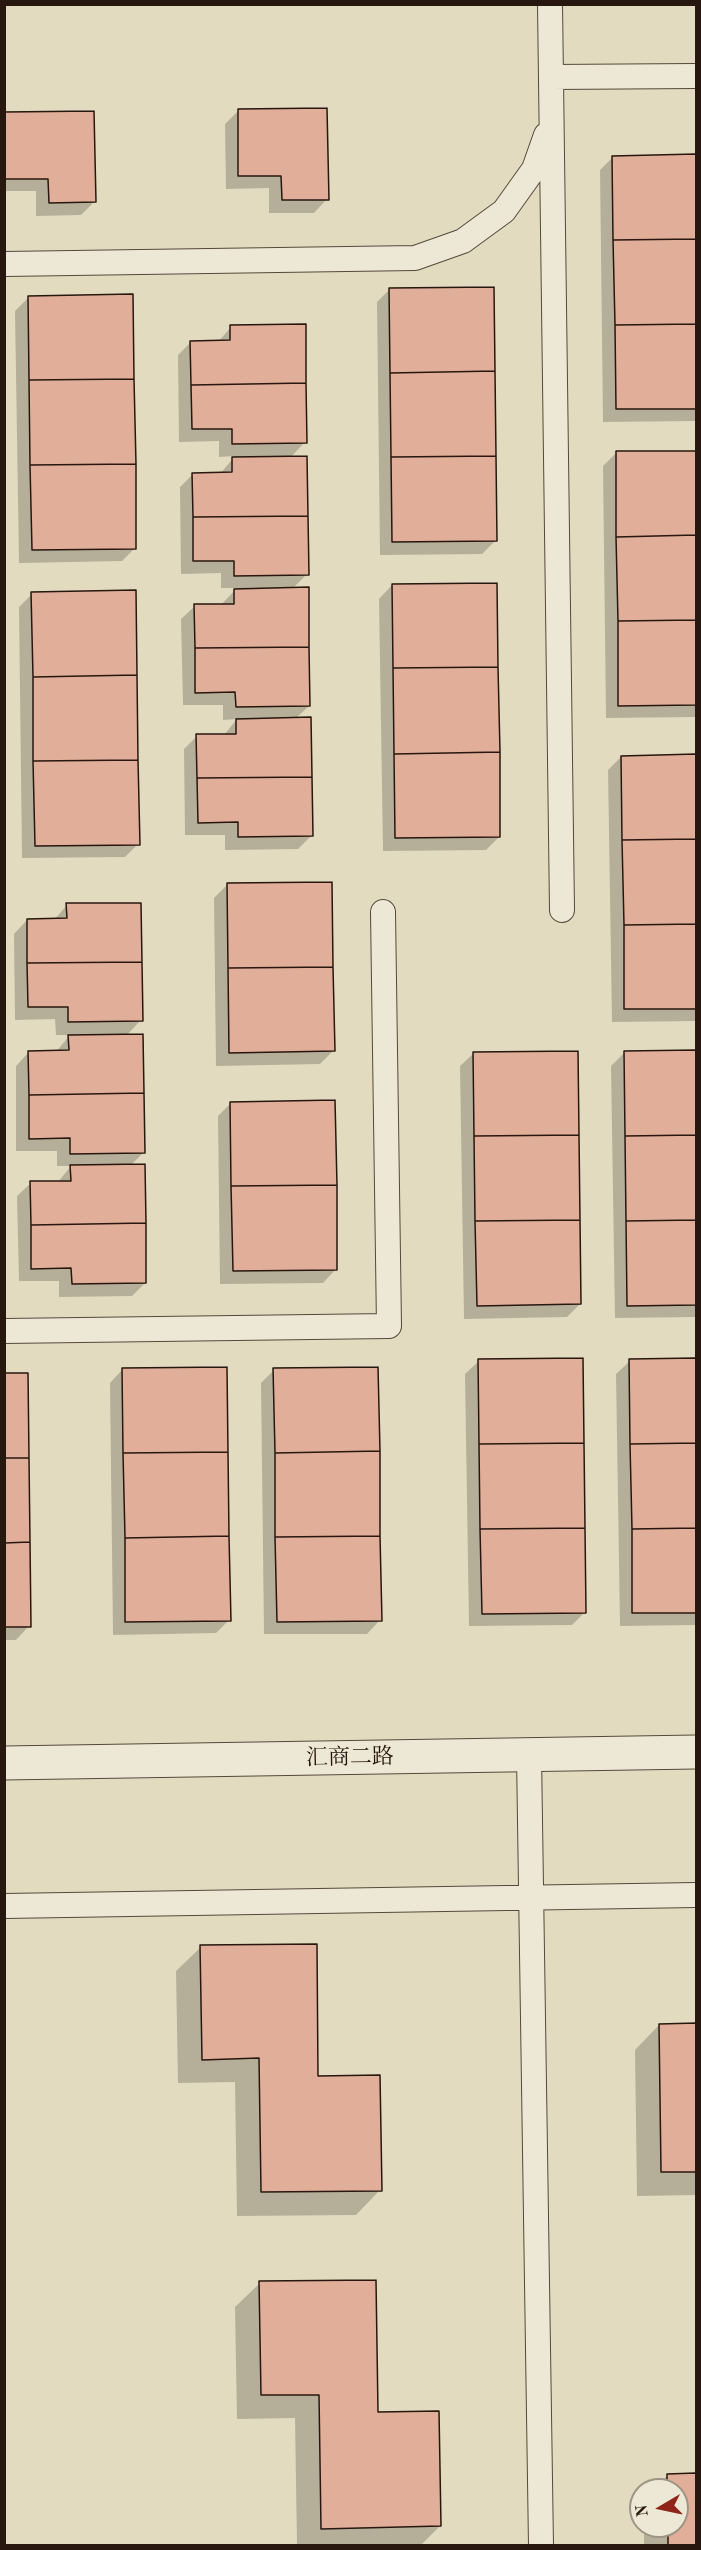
<!DOCTYPE html>
<html>
<head>
<meta charset="utf-8">
<style>
  body { margin:0 }
  #map { position:relative; width:701px; height:2550px; overflow:hidden; background:#e3dbc0; font-family:"Old Standard TT",serif }
  canvas { display:block }
  .frame { position:absolute; inset:0; border:6px solid #27170e; pointer-events:none }
  .north { position:absolute; left:629px; top:2478px; width:60px; height:60px; box-sizing:border-box; background:#ede8d6; border:2px solid #9e9486; border-radius:50%; rotate:261deg; font-size:16px; font-weight:700; line-height:24px; text-align:center; color:#27170e }
  .north::after { content:''; display:block; margin:auto; width:21px; height:27px; background:#8f2418; clip-path:polygon(50% 0,100% 100%,50% 72%,0 100%) }
</style>
</head>
<body>
<div id="map">
<canvas width="701" height="2550"></canvas>
<div class="frame"></div>
<div class="north">N</div>
</div>
<script>
const ctx = document.querySelector('canvas').getContext('2d');
ctx.lineJoin = 'round';
function fillPath(path, color) { ctx.fillStyle = color; ctx.fill(path, 'evenodd'); }
const toPath = rows => new Path2D(rows.map(r => 'M' + r).join(''));
function stroke(path, color, width, dash) { ctx.strokeStyle = color; ctx.lineWidth = width; ctx.lineCap = dash ? 'butt' : 'round'; ctx.setLineDash(dash || []); ctx.stroke(path); }
function write(font, color, halo, rows, align = 'center') {
  ctx.font = font + ' "Old Standard TT","Noto Serif SC",serif'; ctx.lineWidth = 6; ctx.setLineDash([]); ctx.textBaseline = 'middle'; ctx.strokeStyle = halo; ctx.fillStyle = color; for (const [text, x, y, turn = 0] of rows) {
    ctx.save(); ctx.translate(x, y); ctx.rotate((+turn || 0) * Math.PI / 180); ctx.textAlign = isNaN(turn) ? turn : align; if (halo) ctx.strokeText(text, 0, 0); ctx.fillText(text, 0, 0); ctx.restore();
  }
}
fillPath(toPath([
  [238,111,327,199,314,213,269,213,269,188,226,189,225,124],
  [4,114,94,202,81,215,36,216,36,191,4,191],
  [696,156,696,421,603,422,600,170,613,157],
  [390,289,496,540,482,554,380,555,377,302],
  [29,297,135,548,122,561,19,563,15,311],
  [231,327,305,442,290,458,307,574,292,589,309,706,295,719,311,836,298,849,225,850,225,835,185,835,184,749,197,736,224,735,237,719,223,720,223,705,183,705,181,619,195,606,221,605,237,588,221,588,221,573,181,574,180,487,193,474,220,474,235,456,219,457,219,441,179,442,178,355,191,342,218,342],
  [696,452,696,717,606,718,603,466,616,453],
  [392,585,499,837,486,850,383,851,379,599],
  [32,594,138,844,125,857,22,858,19,607],
  [696,756,696,1021,612,1022,608,770,621,757],
  [227,885,333,1051,320,1064,216,1066,214,898],
  [67,905,141,1020,126,1036,143,1153,130,1166,145,1283,132,1296,59,1297,59,1281,19,1281,17,1196,31,1183,58,1182,71,1166,57,1166,57,1151,16,1151,16,1066,29,1052,56,1052,70,1035,56,1035,55,1019,15,1020,14,934,27,920,54,920],
  [696,1052,696,1317,615,1318,611,1066,624,1053],
  [474,1053,580,1304,567,1317,464,1319,460,1066],
  [231,1103,336,1269,323,1283,220,1284,218,1116],
  [696,1360,696,1625,620,1626,616,1374,630,1361],
  [479,1361,585,1612,572,1625,469,1626,465,1374],
  [123,1369,229,1620,216,1633,113,1635,110,1383],
  [274,1370,380,1620,367,1634,264,1634,261,1383],
  [4,1374,29,1626,16,1640,4,1640],
  [201,1947,317,2078,380,2190,356,2215,237,2216,235,2082,178,2083,176,1971],
  [659,2025,696,2025,696,2195,637,2196,635,2050],
  [260,2283,376,2413,440,2526,420,2546,297,2546,295,2418,237,2419,235,2307],
  [668,2475,696,2475,696,2546,644,2546,644,2526,677,2526,677,2490,653,2490]
]), '#0003');
const building = toPath([
  [327,108,329,200,282,200,281,176,238,176,238,109,327,108],
  [94,111,96,202,49,203,48,179,5,179,4,112,94,111],
  [696,154,696,239,613,240,612,156,696,154],
  [696,239,696,324,615,325,613,240,696,239],
  [494,287,495,371,390,373,389,288,494,287],
  [133,294,134,379,29,380,28,296,133,294],
  [306,324,306,383,191,385,190,341,230,340,230,325,306,324],
  [696,324,696,409,616,409,615,325,696,324],
  [495,371,496,456,391,457,390,373,495,371],
  [134,379,136,464,30,465,29,380,134,379],
  [306,383,307,443,232,444,232,429,192,429,191,385,306,383],
  [616,451,696,451,696,535,616,537,616,451],
  [307,456,308,516,193,517,192,473,232,472,232,457,307,456],
  [496,456,497,541,392,542,391,457,496,456],
  [136,464,136,549,32,550,30,465,136,464],
  [308,516,309,575,234,576,234,561,193,561,193,517,308,516],
  [696,535,696,620,618,621,616,537,696,535],
  [497,583,498,667,393,668,392,584,497,583],
  [309,587,309,647,195,648,194,604,234,604,234,589,309,587],
  [136,590,137,675,33,677,31,592,136,590],
  [696,620,696,705,618,706,618,621,696,620],
  [309,647,310,706,236,707,235,692,195,693,195,648,309,647],
  [498,667,500,752,394,754,393,668,498,667],
  [137,675,138,760,33,761,33,677,137,675],
  [311,717,312,777,197,778,196,734,236,734,236,719,311,717],
  [500,752,500,837,395,838,394,754,500,752],
  [696,754,696,839,622,840,621,756,696,754],
  [138,760,140,845,35,846,33,761,138,760],
  [312,777,313,836,238,837,238,822,198,823,197,778,312,777],
  [696,839,696,924,624,925,622,840,696,839],
  [332,882,333,967,228,968,227,883,332,882],
  [66,903,141,903,142,962,27,963,27,919,67,918,66,903],
  [696,924,696,1009,624,1009,624,925,696,924],
  [142,962,143,1021,68,1022,68,1007,28,1007,27,963,142,962],
  [333,967,335,1051,229,1053,228,968,333,967],
  [143,1034,144,1093,29,1095,28,1051,69,1050,68,1035,143,1034],
  [696,1050,696,1135,625,1136,624,1051,696,1050],
  [578,1051,579,1135,474,1136,473,1052,578,1051],
  [144,1093,145,1153,70,1154,70,1138,29,1139,29,1095,144,1093],
  [335,1100,337,1185,231,1186,230,1102,335,1100],
  [579,1135,580,1220,475,1221,474,1136,579,1135],
  [696,1135,696,1220,626,1221,625,1136,696,1135],
  [145,1164,146,1223,31,1225,30,1181,71,1181,70,1165,145,1164],
  [337,1185,337,1270,233,1271,231,1186,337,1185],
  [580,1220,581,1304,477,1306,475,1221,580,1220],
  [696,1220,696,1305,627,1306,626,1221,696,1220],
  [146,1223,146,1283,72,1284,71,1268,31,1269,31,1225,146,1223],
  [583,1358,584,1443,479,1444,478,1359,583,1358],
  [696,1358,696,1443,630,1444,629,1359,696,1358],
  [227,1367,228,1452,123,1453,122,1368,227,1367],
  [378,1367,380,1451,275,1453,273,1368,378,1367],
  [4,1373,28,1373,29,1458,4,1458,4,1373],
  [584,1443,585,1528,480,1529,479,1444,584,1443],
  [696,1443,696,1528,632,1529,630,1444,696,1443],
  [380,1451,380,1536,275,1537,275,1453,380,1451],
  [228,1452,229,1536,125,1538,123,1453,228,1452],
  [4,1458,29,1458,30,1542,4,1543,4,1458],
  [585,1528,586,1613,482,1614,480,1529,585,1528],
  [696,1528,696,1613,632,1613,632,1529,696,1528],
  [229,1536,231,1621,125,1622,125,1538,229,1536],
  [380,1536,382,1621,277,1622,275,1537,380,1536],
  [30,1542,31,1627,4,1627,4,1543,30,1542],
  [317,1944,318,2076,380,2075,382,2191,261,2192,259,2058,202,2060,200,1945,317,1944],
  [696,2023,696,2172,661,2172,659,2024,696,2023],
  [376,2280,378,2412,439,2411,441,2526,321,2529,319,2395,261,2395,259,2281,376,2280],
  [696,2473,696,2546,668,2546,668,2526,677,2526,677,2490,667,2490,667,2474,696,2473]
]);
fillPath(building, '#e1ae99');
stroke(building, '#27170e', 1.5);
const lane = toPath([
  [550,4,562,910],
  [551,77,696,76],
  [4,264,415,258,463,241,504,211,534,169,546,135],
  [4,1331,389,1326,383,912],
  [529,1755,541,2546],
  [4,1906,696,1895]
]);
const street = toPath([
  [4,1763,696,1752]
]);
stroke(lane, '#56483a', 26);
stroke(street, '#56483a', 35);
stroke(lane, '#ede8d6', 24);
stroke(street, '#ede8d6', 33);
write('22px', '#27170e', '#ede8d6', [
  ["汇商二路",350,1758,-1]
]);
</script>
</body>
</html>
